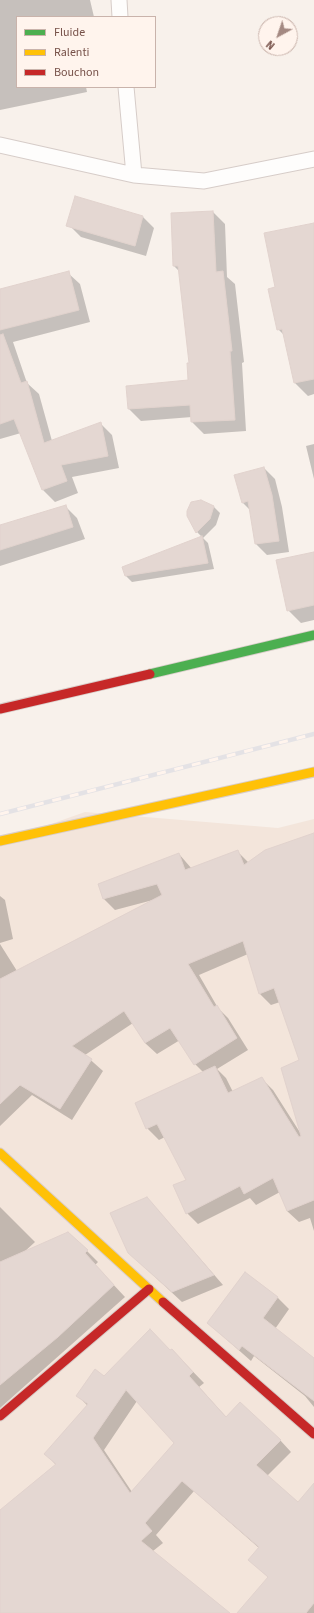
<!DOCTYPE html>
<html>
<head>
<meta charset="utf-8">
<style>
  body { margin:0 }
  #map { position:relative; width:314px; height:1613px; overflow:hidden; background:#f8f1eb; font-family:"Source Sans 3",sans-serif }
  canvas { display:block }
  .legend { position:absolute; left:16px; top:16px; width:140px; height:72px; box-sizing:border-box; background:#fff4ed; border:1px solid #c9b3ab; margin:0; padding:5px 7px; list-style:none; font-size:12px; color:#775149 }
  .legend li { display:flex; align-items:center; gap:8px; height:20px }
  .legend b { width:20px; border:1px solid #c9b3ab }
  .north { position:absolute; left:258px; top:16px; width:40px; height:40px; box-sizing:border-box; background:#fff4ed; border:1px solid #c9b3ab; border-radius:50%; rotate:220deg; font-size:11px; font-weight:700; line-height:16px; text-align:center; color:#775149 }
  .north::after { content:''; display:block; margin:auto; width:14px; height:18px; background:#a48982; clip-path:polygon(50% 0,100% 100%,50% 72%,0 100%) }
</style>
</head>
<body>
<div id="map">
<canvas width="314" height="1613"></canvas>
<ul class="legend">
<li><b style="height:5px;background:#4caf50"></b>Fluide</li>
<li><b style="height:5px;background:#ffc107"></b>Ralenti</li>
<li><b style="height:5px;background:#c62828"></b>Bouchon</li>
</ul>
<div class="north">N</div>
</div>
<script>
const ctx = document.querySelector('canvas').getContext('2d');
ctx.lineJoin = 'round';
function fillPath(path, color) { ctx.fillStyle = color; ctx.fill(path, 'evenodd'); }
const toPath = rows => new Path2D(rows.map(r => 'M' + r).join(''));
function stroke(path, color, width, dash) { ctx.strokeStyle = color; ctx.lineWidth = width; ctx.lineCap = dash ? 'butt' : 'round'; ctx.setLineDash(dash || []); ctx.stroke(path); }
fillPath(toPath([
  [85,812,278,828,314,819,314,1613,0,1613,0,842]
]), '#f3e5db');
fillPath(toPath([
  [0,0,90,0,94,17,17,17,17,87,86,87,87,92,0,110],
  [76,197,143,217,154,228,146,256,81,237,70,226],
  [213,212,225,224,227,277,235,284,244,362,242,363,246,431,204,434,192,422,192,417,141,421,129,409,189,381,190,364,179,271,174,266],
  [314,224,314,394,308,396,295,383,285,336,278,329,276,288],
  [68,273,80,284,90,322,13,342,27,383,39,394,52,441,100,423,112,435,119,468,72,477,78,493,55,502,43,490,21,433,0,439,0,290],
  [314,444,314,479,306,446],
  [264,468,275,479,282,507,289,552,267,555,256,544,250,510,242,502],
  [201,501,214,507,220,513,216,525,203,538,208,543,214,569,132,582,126,576,202,537,197,532],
  [65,506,77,518,85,539,0,566,0,526],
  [314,553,314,620,301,623,288,610],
  [314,839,314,1231,310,1218,299,1222,287,1211,280,1192,256,1205,250,1198,198,1224,187,1213,187,1180,165,1137,159,1140,147,1128,203,1072,195,1064,180,1040,157,1054,145,1043,133,1023,85,1055,103,1071,72,1120,32,1095,0,1126,0,944,17,971,153,900,115,910,104,899,179,854,192,869,237,851,249,863],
  [248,954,260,994,271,1005,280,1002,300,1060,301,1134,273,1090,262,1079,233,1092,226,1078,217,1069,248,1050,228,1018,218,1008,199,975],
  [0,896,5,900,13,939,0,943],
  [0,1207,35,1242,23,1253,87,1251,98,1262,95,1265,125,1297,0,1408],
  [156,1208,223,1285,182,1302,140,1263],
  [245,1274,278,1298,289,1309,275,1329,314,1359,314,1407,305,1396,254,1356,251,1361,208,1323],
  [172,1350,204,1383,199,1387,227,1418,280,1440,291,1452,267,1476,298,1503,314,1484,314,1613,238,1613,269,1578,250,1560,259,1548,194,1491,156,1535,163,1543,153,1551,209,1613,0,1613,0,1511,56,1465,46,1454,88,1406,78,1396,104,1377],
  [137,1401,175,1443,132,1492,104,1450]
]), '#0003');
const building = toPath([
  [75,196,143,216,135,246,66,226,75,196],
  [213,211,216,272,223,271,232,351,230,351,235,420,191,422,190,405,128,409,126,386,188,380,187,363,189,363,178,266,173,266,171,213,213,211],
  [314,223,314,379,294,383,282,329,277,330,268,289,275,287,264,233,314,223],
  [69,271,79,310,0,330,0,289,69,271],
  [3,334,21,383,27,381,44,443,101,422,108,456,61,465,67,481,42,490,14,419,0,424,0,335,3,334],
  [264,467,272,495,279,541,255,544,248,501,242,503,234,475,264,467],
  [201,500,214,506,210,519,196,533,187,516,187,511,191,502,201,500],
  [66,505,73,527,0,550,0,525,66,505],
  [202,536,208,563,125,576,122,567,202,536],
  [314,552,314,605,287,611,276,560,314,552],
  [314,833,314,1200,287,1211,273,1178,244,1194,240,1186,186,1214,173,1185,186,1180,157,1124,146,1129,135,1103,215,1066,228,1093,262,1077,299,1137,301,1136,281,1068,299,1060,274,988,259,994,243,941,188,964,214,1007,217,1005,237,1038,194,1065,170,1028,145,1043,124,1011,72,1046,92,1059,60,1109,20,1085,0,1104,0,979,162,895,157,884,103,899,98,884,179,853,185,870,238,850,244,865,265,850,314,833],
  [147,1197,214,1275,172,1292,128,1253,110,1213,147,1197],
  [68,1232,88,1250,85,1253,114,1285,58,1337,0,1385,0,1262,68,1232],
  [245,1272,278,1297,263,1318,314,1358,314,1401,242,1346,239,1350,207,1323,245,1272],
  [150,1329,170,1350,172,1349,193,1372,189,1376,226,1417,240,1402,281,1440,256,1465,298,1502,314,1483,314,1603,306,1613,237,1613,268,1577,248,1560,259,1547,182,1481,145,1523,152,1531,141,1541,230,1613,0,1613,0,1510,56,1464,44,1454,88,1404,76,1396,95,1369,104,1376,150,1329],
  [126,1390,174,1443,130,1493,93,1438,126,1390]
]);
fillPath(building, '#e4d7d2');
stroke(building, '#e1d2cd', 1);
const lane = toPath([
  [119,0,120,17],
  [126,87,134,175],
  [0,145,134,175,204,181,314,159]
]);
const fast = toPath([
  [150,674,314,635]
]);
const slow = toPath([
  [0,841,314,772],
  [0,1153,163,1302]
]);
const jam = toPath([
  [0,709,150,674],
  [163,1302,314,1434],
  [0,1416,149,1289]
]);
stroke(lane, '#d6ccc8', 17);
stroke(fast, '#d8cdc9', 11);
stroke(slow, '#d8cdc9', 11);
stroke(jam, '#d8cdc9', 11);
stroke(lane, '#fefdfc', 15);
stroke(fast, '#4caf50', 9);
stroke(slow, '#ffc107', 9);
stroke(jam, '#c62828', 9);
const rail = toPath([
  [0,814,314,734]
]);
stroke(rail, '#e4e2e5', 4.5);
stroke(rail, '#fff4ed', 3, [9]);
</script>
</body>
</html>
